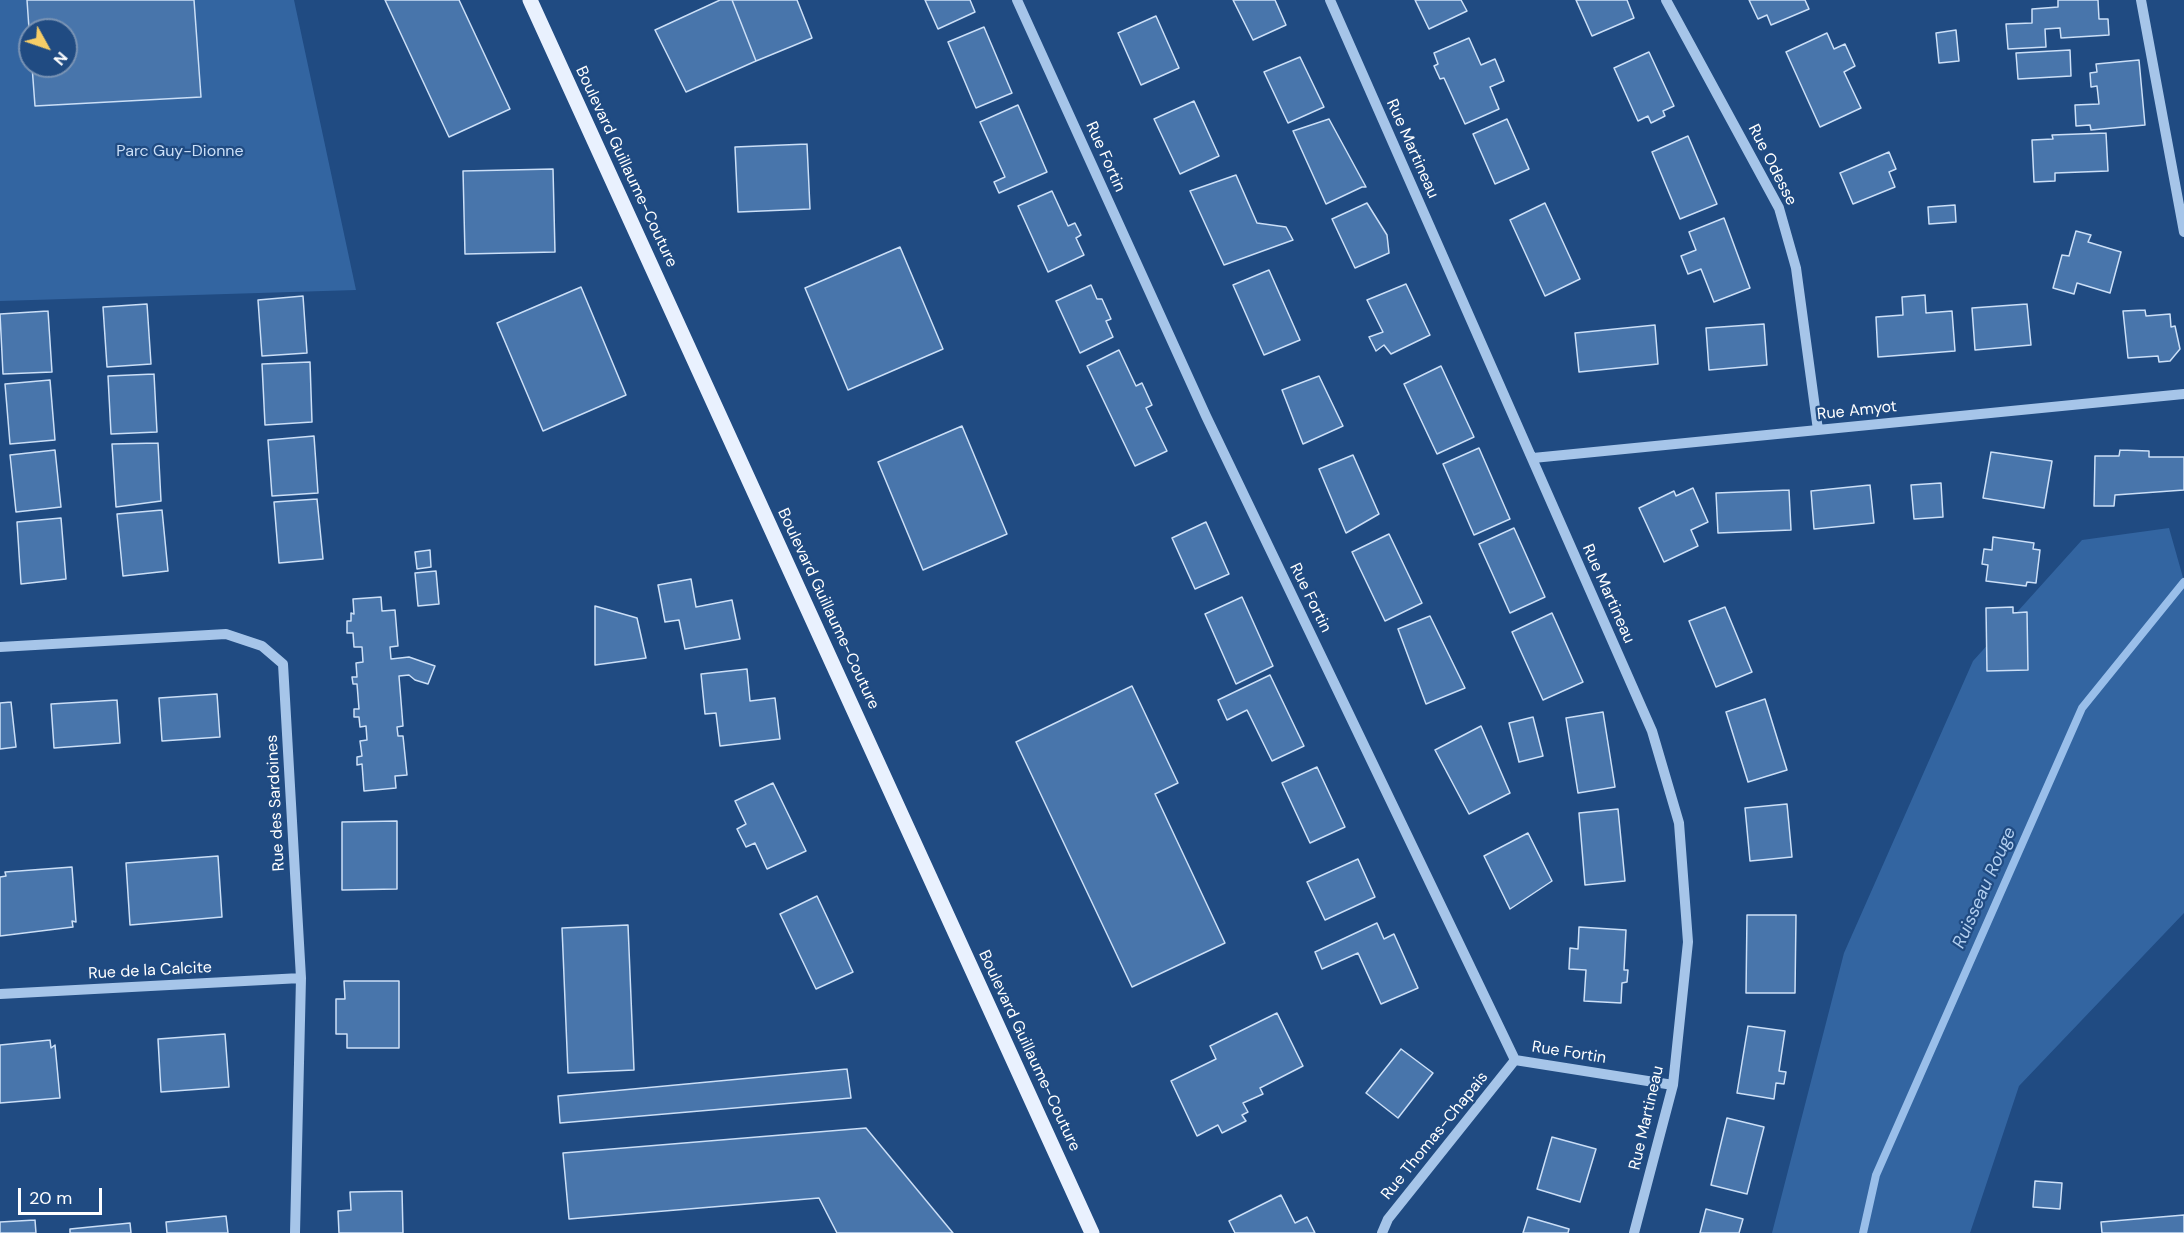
<!DOCTYPE html>
<html>
<head>
<meta charset="utf-8">
<style>
  body { margin:0 }
  #map { position:relative; width:2184px; height:1233px; overflow:hidden; background:#204b82; font-family:"DM Sans",sans-serif }
  canvas { display:block }
  .north { position:absolute; left:18px; top:18px; width:60px; height:60px; box-sizing:border-box; background:#204b82; border:2px solid #7993b4; border-radius:50%; rotate:130deg; font-size:16px; font-weight:700; line-height:24px; text-align:center; color:#fff }
  .north::after { content:''; display:block; margin:auto; width:21px; height:27px; background:#f6cd67; clip-path:polygon(50% 0,100% 100%,50% 72%,0 100%) }
  .scale { position:absolute; left:18px; top:1188px; width:84px; height:27px; box-sizing:border-box; border:3px solid #fff; border-top:0; padding-left:8px; font-size:18px; line-height:21px; white-space:nowrap; color:#fff; -webkit-text-stroke:4px #204b82; paint-order:stroke }
</style>
</head>
<body>
<div id="map">
<canvas width="2184" height="1233"></canvas>
<div class="north">N</div>
<div class="scale">20 m</div>
</div>
<script>
const ctx = document.querySelector('canvas').getContext('2d');
ctx.lineJoin = 'round';
function fillPath(path, color) { ctx.fillStyle = color; ctx.fill(path, 'evenodd'); }
const toPath = rows => new Path2D(rows.map(r => 'M' + r).join(''));
function stroke(path, color, width, dash) { ctx.strokeStyle = color; ctx.lineWidth = width; ctx.lineCap = dash ? 'butt' : 'round'; ctx.setLineDash(dash || []); ctx.stroke(path); }
function write(font, color, halo, rows, align = 'center') {
  ctx.font = font + ' "DM Sans",sans-serif'; ctx.lineWidth = 4.5; ctx.setLineDash([]); ctx.textBaseline = 'middle'; ctx.strokeStyle = halo; ctx.fillStyle = color; for (const [text, x, y, turn = 0] of rows) {
    ctx.save(); ctx.translate(x, y); ctx.rotate((+turn || 0) * Math.PI / 180); ctx.textAlign = isNaN(turn) ? turn : align; if (halo) ctx.strokeText(text, 0, 0); ctx.fillText(text, 0, 0); ctx.restore();
  }
}
fillPath(toPath([
  [0,0,294,0,356,290,0,301],
  [30,30,66,30,66,66,30,66],
  [2169,528,2184,581,2184,913,2019,1086,1970,1233,1772,1233,1844,953,1973,661,2082,540]
]), '#3365a1');
stroke(toPath([
  [1863,1233,1876,1175,2082,708,2184,582]
]), '#9abfea', 8);
const building = toPath([
  [27,0,194,0,201,97,35,106,32,66,66,66,66,30,30,30,30,43,27,0],
  [385,0,459,0,510,109,449,137,385,0],
  [720,0,732,0,756,61,686,92,655,30,720,0],
  [732,0,797,0,812,38,756,61,732,0],
  [925,0,970,0,975,12,938,29,925,0],
  [1233,0,1275,0,1286,25,1253,40,1233,0],
  [1415,0,1461,0,1467,11,1429,29,1415,0],
  [1576,0,1627,0,1634,18,1592,36,1576,0],
  [1749,0,1805,0,1809,9,1771,25,1767,15,1758,19,1749,0],
  [2058,0,2098,0,2099,19,2108,19,2109,35,2061,38,2060,28,2045,29,2046,47,2008,49,2006,24,2032,23,2032,9,2058,7,2058,0],
  [1156,16,1179,68,1141,85,1118,33,1156,16],
  [984,27,1012,93,976,108,948,42,984,27],
  [1956,30,1959,61,1939,63,1936,33,1956,30],
  [1827,33,1834,49,1845,44,1855,66,1844,72,1861,108,1820,127,1786,52,1827,33],
  [1469,38,1481,65,1495,59,1504,81,1490,87,1499,109,1465,124,1444,78,1440,79,1434,66,1438,64,1434,53,1469,38],
  [2070,50,2071,76,2018,79,2016,53,2070,50],
  [1649,52,1674,106,1663,111,1665,116,1651,123,1648,116,1638,121,1614,68,1649,52],
  [1300,57,1324,107,1288,123,1264,72,1300,57],
  [2139,60,2145,125,2091,130,2090,125,2076,126,2075,105,2099,104,2097,86,2091,87,2090,73,2097,72,2096,64,2139,60],
  [1194,101,1219,156,1180,174,1154,119,1194,101],
  [1018,105,1047,172,999,193,994,182,1005,177,980,122,1018,105],
  [1329,119,1366,187,1362,187,1326,204,1293,131,1329,119],
  [1507,119,1529,169,1495,184,1473,134,1507,119],
  [2106,133,2108,171,2055,173,2055,181,2034,182,2032,140,2053,139,2052,135,2106,133],
  [1688,136,1717,204,1680,219,1652,152,1688,136],
  [807,144,810,209,738,212,735,147,807,144],
  [1889,152,1896,169,1889,172,1895,187,1853,204,1840,173,1889,152],
  [553,169,555,252,465,254,463,171,553,169],
  [1236,175,1257,223,1286,227,1293,240,1224,265,1190,191,1236,175],
  [1052,191,1068,226,1075,223,1081,235,1076,238,1084,255,1048,272,1018,206,1052,191],
  [1367,203,1387,235,1389,253,1355,268,1332,219,1367,203],
  [1545,203,1580,279,1545,296,1510,220,1545,203],
  [1955,205,1956,222,1929,224,1928,207,1955,205],
  [1724,218,1750,288,1714,302,1701,269,1688,274,1681,256,1696,250,1689,232,1724,218],
  [2076,231,2091,235,2088,242,2121,252,2110,293,2077,283,2074,294,2053,288,2062,255,2069,256,2076,231],
  [900,247,943,349,848,390,805,288,900,247],
  [1269,270,1300,340,1264,355,1233,285,1269,270],
  [1406,284,1430,335,1391,354,1384,345,1376,351,1369,337,1383,332,1367,300,1406,284],
  [1091,285,1097,299,1102,299,1111,319,1106,321,1113,337,1080,353,1056,301,1091,285],
  [581,287,626,395,543,431,497,323,581,287],
  [1925,295,1926,313,1952,311,1955,351,1878,357,1876,317,1903,315,1902,297,1925,295],
  [303,296,307,353,262,356,258,300,303,296],
  [147,304,151,364,107,367,103,307,147,304],
  [2027,304,2031,345,1975,350,1972,308,2027,304],
  [2145,310,2146,316,2170,314,2171,327,2175,326,2180,349,2170,361,2159,362,2158,356,2128,358,2123,311,2145,310],
  [48,311,52,372,3,374,0,314,48,311],
  [1764,324,1767,365,1709,370,1706,328,1764,324],
  [1655,325,1658,364,1579,372,1575,333,1655,325],
  [1119,350,1136,386,1142,383,1152,405,1146,408,1167,451,1135,466,1087,366,1119,350],
  [310,362,312,422,265,425,262,364,310,362],
  [1441,366,1474,437,1437,454,1404,384,1441,366],
  [154,374,157,432,111,434,108,376,154,374],
  [1319,376,1343,426,1303,444,1282,390,1319,376],
  [50,380,55,440,10,444,5,384,50,380],
  [962,426,1007,534,923,570,878,462,962,426],
  [314,436,318,493,272,496,268,440,314,436],
  [158,443,161,501,116,507,112,444,158,443],
  [1479,448,1510,519,1474,535,1443,464,1479,448],
  [55,450,61,507,16,512,10,455,55,450],
  [2120,450,2149,451,2149,457,2184,457,2184,490,2115,495,2114,506,2094,506,2095,456,2119,456,2120,450],
  [1991,452,2052,461,2044,508,1983,498,1991,452],
  [1353,455,1379,514,1346,533,1319,469,1353,455],
  [1941,483,1943,517,1914,519,1911,485,1941,483],
  [1870,485,1874,523,1814,529,1811,491,1870,485],
  [1693,488,1708,522,1691,530,1698,546,1664,562,1639,508,1674,491,1676,496,1693,488],
  [1789,490,1791,530,1718,533,1716,493,1789,490],
  [317,499,323,559,279,563,274,502,317,499],
  [162,510,168,571,123,576,117,514,162,510],
  [61,518,66,579,21,584,17,522,61,518],
  [1206,522,1229,574,1195,589,1172,538,1206,522],
  [1514,528,1545,597,1510,613,1479,544,1514,528],
  [1389,534,1422,603,1385,621,1352,552,1389,534],
  [1993,537,2034,543,2033,549,2040,550,2036,583,2027,582,2026,586,1986,581,1988,565,1982,564,1984,549,1992,550,1993,537],
  [430,550,431,567,417,569,415,552,430,550],
  [436,571,439,604,418,606,415,573,436,571],
  [691,579,696,607,732,600,740,639,685,649,679,620,665,622,658,585,691,579],
  [381,597,382,611,395,610,398,646,390,647,391,659,409,657,435,666,428,684,415,680,409,675,399,676,403,726,397,727,398,736,403,736,407,775,395,776,396,788,364,791,362,764,357,765,357,757,362,756,360,741,367,740,366,726,360,727,359,717,354,717,354,709,359,709,357,684,353,684,352,677,357,677,356,663,363,662,362,647,354,647,353,633,347,633,347,621,351,621,351,613,354,614,353,599,381,597],
  [1242,597,1273,666,1236,684,1205,614,1242,597],
  [595,606,637,618,646,658,595,665,595,606],
  [1725,607,1752,672,1716,687,1689,621,1725,607],
  [2013,607,2013,613,2027,612,2028,670,1987,671,1986,608,2013,607],
  [1552,613,1583,682,1543,700,1512,632,1552,613],
  [1430,616,1465,688,1426,704,1398,629,1430,616],
  [747,669,750,701,775,698,780,739,720,746,716,713,705,714,701,674,747,669],
  [1270,675,1304,746,1272,761,1247,710,1227,720,1218,700,1270,675],
  [1132,686,1178,783,1155,794,1225,943,1132,987,1016,742,1132,686],
  [217,694,220,737,162,741,159,698,217,694],
  [1765,699,1787,770,1748,782,1726,712,1765,699],
  [117,700,120,743,54,748,51,704,117,700],
  [11,702,16,747,0,749,0,703,11,702],
  [1603,712,1615,787,1578,793,1566,718,1603,712],
  [1533,717,1543,756,1519,762,1509,723,1533,717],
  [1481,726,1510,793,1469,814,1435,750,1481,726],
  [1317,767,1345,827,1310,843,1282,783,1317,767],
  [773,783,806,851,767,869,755,843,746,847,737,829,746,824,735,801,773,783],
  [1787,804,1792,857,1750,861,1745,808,1787,804],
  [1618,809,1625,881,1585,885,1579,813,1618,809],
  [397,821,397,889,342,890,342,822,397,821],
  [1528,833,1552,881,1510,909,1484,856,1528,833],
  [218,856,222,917,130,925,126,863,218,856],
  [1358,859,1375,897,1325,920,1307,882,1358,859],
  [72,867,76,922,72,921,73,927,0,936,0,877,6,876,5,872,72,867],
  [817,896,853,972,816,989,780,914,817,896],
  [1747,915,1796,915,1795,993,1746,993,1747,915],
  [1377,923,1384,939,1394,934,1418,988,1381,1004,1358,953,1322,969,1315,952,1377,923],
  [628,925,634,1070,568,1073,562,928,628,925],
  [1579,927,1626,930,1624,970,1628,970,1627,982,1622,983,1621,1003,1584,1001,1586,970,1569,969,1570,948,1578,949,1579,927],
  [344,981,399,981,399,1048,347,1048,347,1034,336,1034,336,999,345,999,344,981],
  [1277,1013,1303,1066,1260,1088,1263,1094,1243,1103,1248,1112,1242,1115,1246,1121,1222,1133,1218,1125,1197,1136,1171,1081,1216,1059,1210,1046,1277,1013],
  [1748,1026,1785,1031,1779,1071,1786,1072,1784,1084,1776,1083,1774,1099,1737,1093,1748,1026],
  [225,1034,229,1087,161,1092,158,1039,225,1034],
  [50,1040,51,1048,55,1045,60,1098,0,1103,0,1045,50,1040],
  [1401,1049,1433,1073,1398,1118,1366,1093,1401,1049],
  [847,1069,851,1098,560,1123,558,1096,847,1069],
  [1727,1118,1764,1127,1747,1194,1711,1185,1727,1118],
  [866,1128,953,1233,837,1233,819,1198,569,1219,563,1153,866,1128],
  [1552,1137,1596,1149,1580,1202,1537,1189,1552,1137],
  [2035,1181,2062,1183,2060,1209,2033,1207,2035,1181],
  [402,1191,403,1233,339,1233,338,1211,351,1210,350,1192,402,1191],
  [1281,1195,1295,1223,1307,1217,1315,1233,1235,1233,1229,1221,1281,1195],
  [1706,1209,1743,1219,1739,1233,1700,1233,1706,1209],
  [2184,1215,2184,1233,2102,1233,2101,1222,2184,1215],
  [226,1216,228,1233,167,1233,166,1222,226,1216],
  [1528,1217,1569,1229,1568,1233,1523,1233,1528,1217],
  [35,1220,36,1233,0,1233,0,1222,35,1220],
  [130,1223,131,1233,70,1233,70,1229,130,1223]
]);
fillPath(building, '#4875ab');
stroke(building, '#cbdff7', 1.5);
stroke(toPath([
  [1017,0,1206,416,1515,1060],
  [1330,0,1652,731,1679,823,1688,942,1673,1085,1634,1233],
  [1666,0,1779,208,1796,268,1818,430],
  [2141,0,2184,232],
  [1533,458,2184,394],
  [0,647,226,634,262,646,283,664,301,978,295,1233],
  [0,994,301,978],
  [1515,1060,1673,1085],
  [1382,1233,1388,1219,1515,1060]
]), '#a6c5e9', 10);
stroke(toPath([
  [530,0,1092,1233]
]), '#e9f1fe', 15);
write('16px', '#fff', '#204b82', [
  ["Rue Martineau",1412,149,66],
  ["Rue Fortin",1105,157,66],
  ["Rue Odesse",1772,165,63],
  ["Boulevard Guillaume-Couture",626,167,65],
  ["Rue Amyot",1857,411,-6],
  ["Rue Martineau",1608,594,66],
  ["Rue Fortin",1310,598,64],
  ["Boulevard Guillaume-Couture",828,609,65],
  ["Rue des Sardoines",276,803,-93],
  ["Rue de la Calcite",150,971,-3],
  ["Boulevard Guillaume-Couture",1029,1051,65],
  ["Rue Fortin",1569,1053,9],
  ["Rue Martineau",1647,1118,-77],
  ["Rue Thomas-Chapais",1435,1136,-51]
]);
write('16px', '#cbdff7', '#204b82', [
  ["Parc Guy-Dionne",180,152]
]);
write('italic 18px', '#b2cff0', '#204b82', [
  ["Ruisseau Rouge",1985,888,-66]
]);
</script>
</body>
</html>
